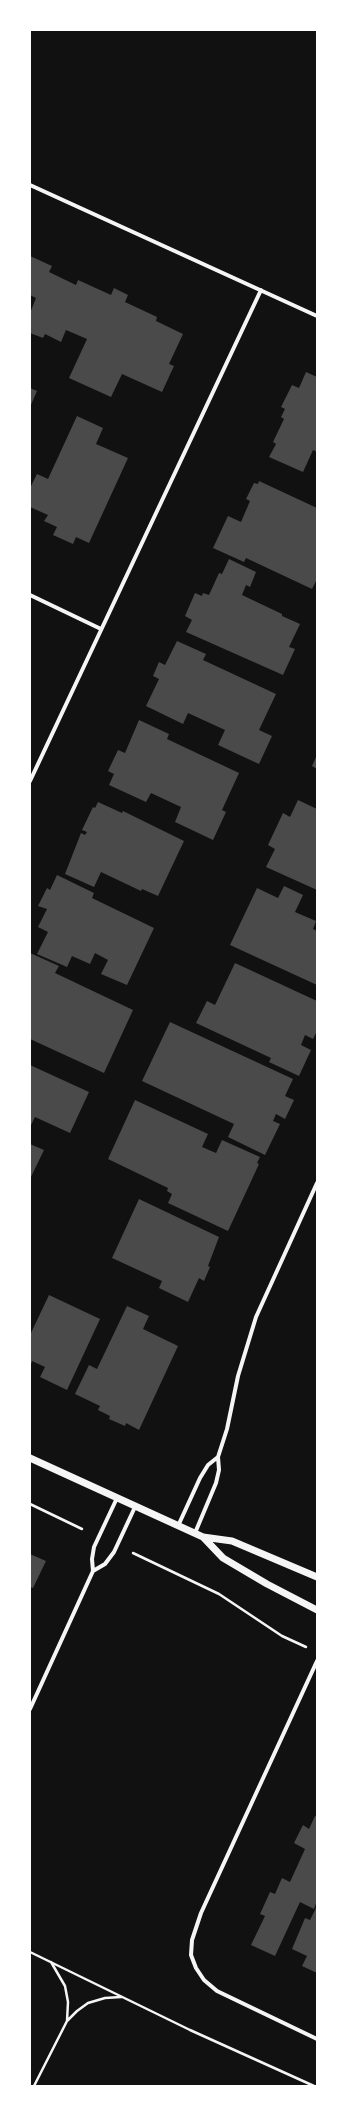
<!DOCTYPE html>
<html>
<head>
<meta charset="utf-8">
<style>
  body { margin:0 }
  #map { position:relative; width:347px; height:2116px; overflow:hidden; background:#111; font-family:"DM Sans",sans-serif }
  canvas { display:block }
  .frame { position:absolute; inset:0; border:31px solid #fff; pointer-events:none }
</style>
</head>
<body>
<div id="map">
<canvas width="347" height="2116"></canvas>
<div class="frame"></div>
</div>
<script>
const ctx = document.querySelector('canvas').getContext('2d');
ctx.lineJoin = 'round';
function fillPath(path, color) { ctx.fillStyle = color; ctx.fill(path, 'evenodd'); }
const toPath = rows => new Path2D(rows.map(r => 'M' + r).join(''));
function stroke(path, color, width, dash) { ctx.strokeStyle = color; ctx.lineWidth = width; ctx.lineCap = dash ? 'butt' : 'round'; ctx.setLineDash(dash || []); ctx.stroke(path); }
fillPath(toPath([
  [30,256,52,266,49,272,76,285,78,280,111,295,114,288,128,295,125,302,157,317,156,321,183,334,169,364,174,366,162,392,122,374,111,397,69,378,87,339,66,330,61,342,45,334,43,338,30,333,30,313,36,298,30,295],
  [306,372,317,377,317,452,313,450,303,472,269,457,276,444,273,442,284,419,281,417,285,409,281,407,292,385,299,388],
  [30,388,37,391,30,407],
  [77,416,103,428,96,444,128,458,89,543,76,537,73,544,53,535,57,527,44,521,48,515,30,507,30,488,37,474,48,479],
  [259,481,317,508,317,579,312,589,246,558,244,562,213,548,228,516,241,522,250,501,246,499,254,483,258,484],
  [229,559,256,572,250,587,246,585,242,595,282,614,282,616,300,624,289,647,295,649,283,675,186,632,192,620,185,616,195,593,202,596,203,593,209,595,219,573,222,574],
  [177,641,206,654,203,660,276,694,259,730,272,736,259,764,218,745,225,730,188,713,183,724,146,706,159,679,153,676,159,662,165,665],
  [139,720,169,734,167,739,239,773,222,810,226,812,213,840,175,822,181,807,151,793,146,802,109,785,114,774,108,771,118,750,125,753],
  [317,755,317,769,312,766],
  [298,800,317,809,317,890,266,867,275,849,268,845,283,813,290,817],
  [98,802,122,813,123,811,184,841,158,896,142,889,141,891,101,872,94,887,65,874,81,833,85,835,87,832,82,830,93,807,95,808],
  [57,875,94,893,92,898,154,928,127,985,101,974,108,960,95,953,90,964,72,956,67,967,37,954,48,932,38,927,47,909,38,906,47,888,50,890],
  [284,886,303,895,295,912,316,921,313,929,317,931,317,985,230,945,257,888,278,898],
  [30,953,59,966,55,973,133,1010,104,1073,30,1039],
  [235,963,317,1001,317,1031,313,1039,305,1035,301,1045,311,1050,299,1076,269,1062,271,1058,196,1023,207,1001,215,1005],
  [170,1022,293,1079,285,1096,294,1100,285,1119,276,1114,273,1121,280,1124,265,1155,228,1137,234,1124,142,1081],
  [30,1065,89,1092,70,1133,35,1117,30,1127],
  [135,1100,208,1134,202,1147,216,1153,222,1140,260,1157,257,1163,259,1164,228,1231,168,1203,172,1194,167,1191,168,1188,108,1159],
  [30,1144,44,1150,30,1179],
  [139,1199,219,1237,208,1266,210,1267,204,1281,199,1278,188,1302,159,1288,162,1281,112,1258],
  [49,1295,100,1319,67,1390,40,1377,45,1367,32,1361,30,1367,30,1335],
  [127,1306,149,1316,143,1329,178,1346,139,1430,126,1423,125,1426,109,1419,110,1416,98,1410,100,1406,75,1394,89,1365,97,1369],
  [30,1554,46,1561,33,1588,30,1587],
  [315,1816,317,1817,317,1901,314,1909,300,1902,275,1956,251,1945,265,1916,260,1914,270,1892,275,1894,282,1878,290,1882,305,1849,294,1843,303,1825,309,1829],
  [316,1908,317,1909,317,1973,302,1966,307,1956,292,1949,305,1918,310,1920]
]), '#4a4a4a');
stroke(toPath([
  [30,1504,82,1529],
  [133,1553,219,1594,282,1636,306,1647],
  [30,1952,190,2030,314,2086],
  [51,1962,65,1986,68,2002,67,2021,77,2011,88,2003,105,1998,121,1997],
  [34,2086,67,2021]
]), '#f5f5f5', 2.5);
stroke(toPath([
  [30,185,317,316],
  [30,595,101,629],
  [30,781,261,290],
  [178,1526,200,1478,208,1465,218,1457],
  [195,1533,216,1483,219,1470,218,1457,227,1429,238,1376,256,1317,317,1183],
  [93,1571,105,1564,114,1552,135,1507],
  [317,1661,201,1913,192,1940,191,1955,196,1968,204,1980,217,1991,317,2039],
  [30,1709,93,1571,92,1559,94,1547,117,1498]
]), '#f5f5f5', 4);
stroke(toPath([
  [30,1458,203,1537,232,1541,317,1577],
  [203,1537,223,1558,267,1584,317,1610]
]), '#f5f5f5', 7);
</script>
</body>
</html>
